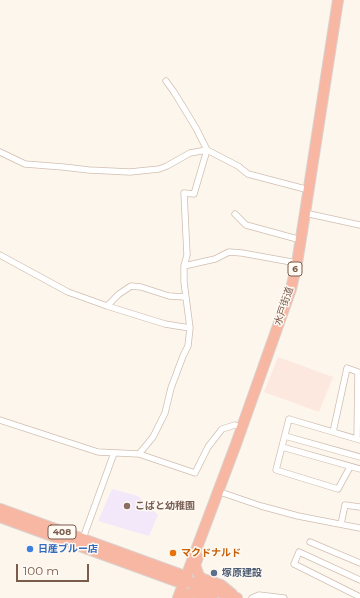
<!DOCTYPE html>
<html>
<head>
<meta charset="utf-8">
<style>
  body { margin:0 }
  #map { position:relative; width:360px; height:598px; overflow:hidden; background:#fdf6ec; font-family:Montserrat,sans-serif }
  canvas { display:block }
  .scale { position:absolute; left:16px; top:564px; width:73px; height:18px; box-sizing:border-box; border:2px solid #7a5c4d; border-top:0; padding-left:5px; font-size:12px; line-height:14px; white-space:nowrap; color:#7a5c4d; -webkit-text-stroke:3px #fffaf3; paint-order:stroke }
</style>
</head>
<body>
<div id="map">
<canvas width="360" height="598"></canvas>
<div class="scale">100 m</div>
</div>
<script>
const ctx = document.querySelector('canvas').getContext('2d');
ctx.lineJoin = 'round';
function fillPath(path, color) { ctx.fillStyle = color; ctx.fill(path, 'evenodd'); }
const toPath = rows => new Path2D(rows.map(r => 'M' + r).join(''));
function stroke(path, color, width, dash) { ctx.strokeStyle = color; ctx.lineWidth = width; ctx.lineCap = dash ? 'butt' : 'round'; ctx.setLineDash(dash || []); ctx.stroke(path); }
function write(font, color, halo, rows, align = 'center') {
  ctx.font = font + ' Montserrat,"Noto Sans JP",sans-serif'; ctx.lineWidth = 3; ctx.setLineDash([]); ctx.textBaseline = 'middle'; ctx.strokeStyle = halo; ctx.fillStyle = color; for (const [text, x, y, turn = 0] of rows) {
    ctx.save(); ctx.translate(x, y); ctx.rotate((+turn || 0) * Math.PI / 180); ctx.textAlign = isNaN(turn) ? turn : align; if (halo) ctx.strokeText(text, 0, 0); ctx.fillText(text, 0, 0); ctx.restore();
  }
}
fillPath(toPath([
  [278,357,333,377,319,412,264,392]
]), '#fde8e0');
fillPath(toPath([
  [112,489,138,496,158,515,149,536,98,521]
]), '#f3e8fa');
const street = toPath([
  [0,152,25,164,63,167,89,170,130,172,159,169,167,166,190,153,207,150,238,166,248,174,309,190],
  [305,213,360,225],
  [235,214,246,225,301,240],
  [0,255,68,292,107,306,119,294,131,286,141,287,169,296,185,297],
  [184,266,215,259,229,252,242,253,297,263],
  [107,306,165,324,190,328],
  [0,420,98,452,139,454,195,473,208,447,222,429,235,425,242,428],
  [333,432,347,368,358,372,357,439],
  [285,436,360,457],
  [282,447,360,469],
  [139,454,153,437,165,413,171,388,183,356,188,346,190,328,184,282,184,266,187,255,184,193,194,194,207,150,196,128,174,92,166,81],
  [350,467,338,489,276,470,289,419,360,440],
  [217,491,261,506,298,516,360,528],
  [341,524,345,505,360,507],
  [82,541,114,453],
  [310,542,360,563],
  [360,580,299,552,294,564,360,597],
  [252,598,259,595,284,598]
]);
const highway = toPath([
  [0,509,179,574,184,580],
  [0,517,176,581,184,580,237,598],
  [198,557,195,565,199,576,203,579,221,585,232,594],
  [178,598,236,444,291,289,297,263,305,213,338,0],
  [184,598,193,592,212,598]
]);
stroke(street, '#d1beb0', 7);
stroke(highway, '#dad1cd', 12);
stroke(street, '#fff', 5.5);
stroke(highway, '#f7b7a3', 10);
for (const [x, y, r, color] of [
  [127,506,4,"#8d6e63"],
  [30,549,4,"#3f7fe0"],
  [173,553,4,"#e8710a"],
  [214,573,4,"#5c6f8a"]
]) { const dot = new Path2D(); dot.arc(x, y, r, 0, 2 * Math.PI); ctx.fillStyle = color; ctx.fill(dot); stroke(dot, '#fffaf3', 1.5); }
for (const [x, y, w] of [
  [295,269,14],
  [62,532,28]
]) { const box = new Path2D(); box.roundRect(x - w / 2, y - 7, w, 14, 3); ctx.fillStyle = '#fffaf3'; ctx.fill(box); stroke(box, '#7a5c4d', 1); }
write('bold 9px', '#7a5c4d', null, [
  ["6",295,269],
  ["408",62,532]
]);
write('10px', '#7a5c4d', '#fffaf3', [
  ["水戸街道",284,306,-72]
]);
write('bold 10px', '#785e54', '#fffaf3', [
  ["こばと幼稚園",135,506]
], 'left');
write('bold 10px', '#366cbe', '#fffaf3', [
  ["日産ブルー店",38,549]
], 'left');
write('bold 10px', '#c56008', '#fffaf3', [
  ["マクドナルド",181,553]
], 'left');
write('bold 10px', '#4e5e75', '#fffaf3', [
  ["塚原建設",222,573]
], 'left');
</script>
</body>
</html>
